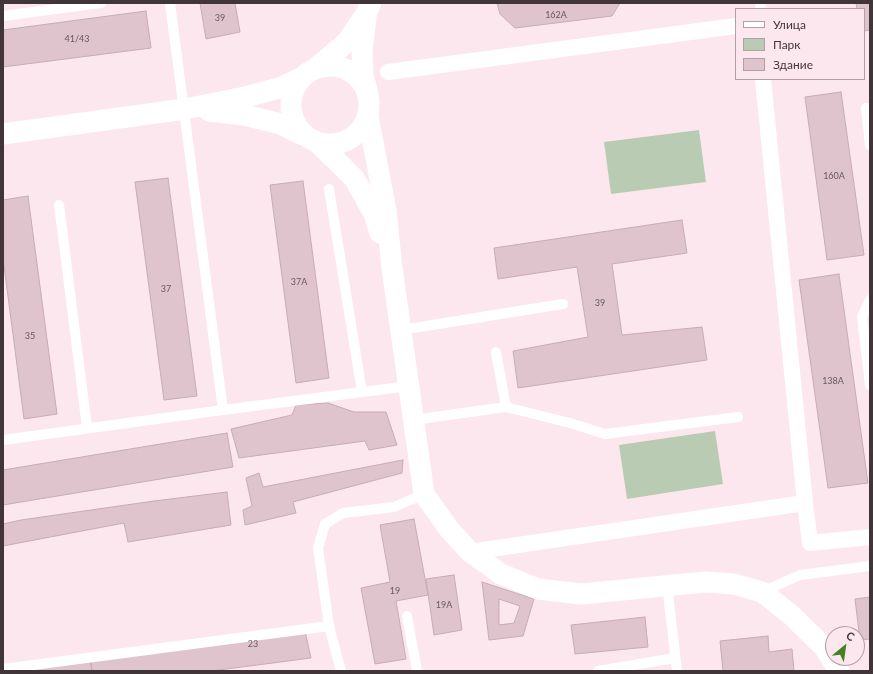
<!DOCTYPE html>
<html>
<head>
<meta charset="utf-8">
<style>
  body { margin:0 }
  #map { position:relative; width:873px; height:674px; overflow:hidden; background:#fde7ee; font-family:Lato,sans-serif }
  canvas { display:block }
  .frame { position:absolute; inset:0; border:4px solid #403539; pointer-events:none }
  .legend { position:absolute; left:735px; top:8px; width:130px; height:72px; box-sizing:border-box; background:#fde7ee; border:1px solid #b1a0a6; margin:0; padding:5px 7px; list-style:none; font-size:12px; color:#403539 }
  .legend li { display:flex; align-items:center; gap:8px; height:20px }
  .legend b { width:20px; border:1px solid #b1a0a6 }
  .north { position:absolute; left:825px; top:626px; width:40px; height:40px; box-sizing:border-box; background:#fde7ee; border:1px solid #b1a0a6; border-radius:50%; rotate:29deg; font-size:11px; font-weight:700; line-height:16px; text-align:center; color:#403539 }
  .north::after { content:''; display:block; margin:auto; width:14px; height:18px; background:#448221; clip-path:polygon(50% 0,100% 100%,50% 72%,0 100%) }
</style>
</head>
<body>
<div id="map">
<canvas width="873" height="674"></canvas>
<div class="frame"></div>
<ul class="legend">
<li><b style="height:5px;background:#fff"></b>Улица</li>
<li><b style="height:11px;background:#bacbb3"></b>Парк</li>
<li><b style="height:11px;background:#dfc4cd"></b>Здание</li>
</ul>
<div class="north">С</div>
</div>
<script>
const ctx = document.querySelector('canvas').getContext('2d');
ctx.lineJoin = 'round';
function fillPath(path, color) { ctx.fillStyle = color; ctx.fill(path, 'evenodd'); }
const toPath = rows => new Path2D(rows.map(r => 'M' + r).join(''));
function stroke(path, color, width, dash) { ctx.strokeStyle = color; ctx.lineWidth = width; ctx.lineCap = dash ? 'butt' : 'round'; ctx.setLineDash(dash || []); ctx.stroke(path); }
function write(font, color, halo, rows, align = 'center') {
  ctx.font = font + ' Lato,sans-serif'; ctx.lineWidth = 3.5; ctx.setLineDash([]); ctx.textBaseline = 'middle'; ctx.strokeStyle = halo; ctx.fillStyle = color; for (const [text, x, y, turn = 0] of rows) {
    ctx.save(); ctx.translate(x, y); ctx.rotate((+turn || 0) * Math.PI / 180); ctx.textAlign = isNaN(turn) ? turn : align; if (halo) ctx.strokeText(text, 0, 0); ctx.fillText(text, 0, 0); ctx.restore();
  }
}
fillPath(toPath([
  [699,130,706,182,611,194,604,142],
  [715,431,723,484,627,499,619,445]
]), '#bacbb3');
const building = toPath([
  [200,3,235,3,240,32,206,39,200,3],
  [497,3,620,3,612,16,515,28,500,14,497,3],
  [856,3,870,3,870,30,864,31,864,9,857,9,856,3],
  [146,11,151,48,3,67,3,30,146,11],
  [841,92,864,255,827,260,805,97,841,92],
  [168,178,197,396,164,400,135,182,168,178],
  [303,181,329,378,296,383,270,185,303,181],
  [28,196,57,414,24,419,3,258,3,200,28,196],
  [682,220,687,253,612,264,622,335,702,327,707,360,518,388,513,351,588,337,577,267,498,279,494,248,682,220],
  [839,274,868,483,828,488,799,280,839,274],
  [328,403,354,412,386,412,397,445,369,450,365,441,239,458,231,429,292,415,296,405,328,403],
  [227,433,233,467,3,505,3,470,227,433],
  [403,460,402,473,293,502,296,513,245,525,243,510,252,506,246,478,259,473,263,487,403,460],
  [227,492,231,525,128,542,124,523,3,546,3,524,21,520,154,501,227,492],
  [414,519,428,595,396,601,406,659,375,664,361,588,390,582,380,525,414,519],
  [454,575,462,630,434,635,426,579,454,575],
  [482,582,534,599,523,636,489,640,482,582],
  [499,599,520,606,514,623,499,625,499,599],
  [870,597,870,639,860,640,855,599,870,597],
  [645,617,648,647,575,654,571,625,645,617],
  [305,631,311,658,211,671,92,671,90,658,305,631],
  [768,636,769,652,792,649,794,671,723,671,720,641,768,636],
  [90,658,92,671,3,671,90,658]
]);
fillPath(building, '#dfc4cd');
stroke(building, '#c6acb5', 1);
stroke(toPath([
  [170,3,223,410],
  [760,9,761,3],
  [3,16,101,3],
  [866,108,870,145],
  [329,189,362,392],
  [59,205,87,428],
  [870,300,862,317,870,385],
  [401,330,563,304],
  [506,407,570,423,605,434,738,417],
  [413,420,506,407,496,352],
  [3,440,223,410,409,386],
  [667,585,677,671],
  [762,592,800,575,870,566],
  [407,616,417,671],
  [3,669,329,626],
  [341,671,329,626,318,548,325,524,343,513,394,507,424,494],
  [598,671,675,658]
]), '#fff', 10);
stroke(toPath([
  [388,72,736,26],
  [763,79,805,503,810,543,870,537],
  [470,552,805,503]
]), '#fff', 16);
stroke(toPath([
  [366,18,362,50,363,75,367,90],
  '291 105a39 39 0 1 1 78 0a39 39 0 1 1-78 0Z',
  [316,68,347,42,366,14,371,3],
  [209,111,244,115,281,124,303,135],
  [368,116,386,211,392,268,424,494,449,529,470,552,501,574,538,589,581,594,705,582,734,584,762,592,790,614,824,647,839,671],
  [3,134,185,109,245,97,279,88,301,78],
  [319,144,354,178,374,214,380,233]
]), '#fff', 21);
write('9px', '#68595e', null, [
  ["162А",556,15],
  ["39",220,18],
  ["41/43",77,39],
  ["160А",834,176],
  ["37А",299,282],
  ["37",166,289],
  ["39",600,303],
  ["35",30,336],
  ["138А",833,381],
  ["19",395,591],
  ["19А",444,605],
  ["23",253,644]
]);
</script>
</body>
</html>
